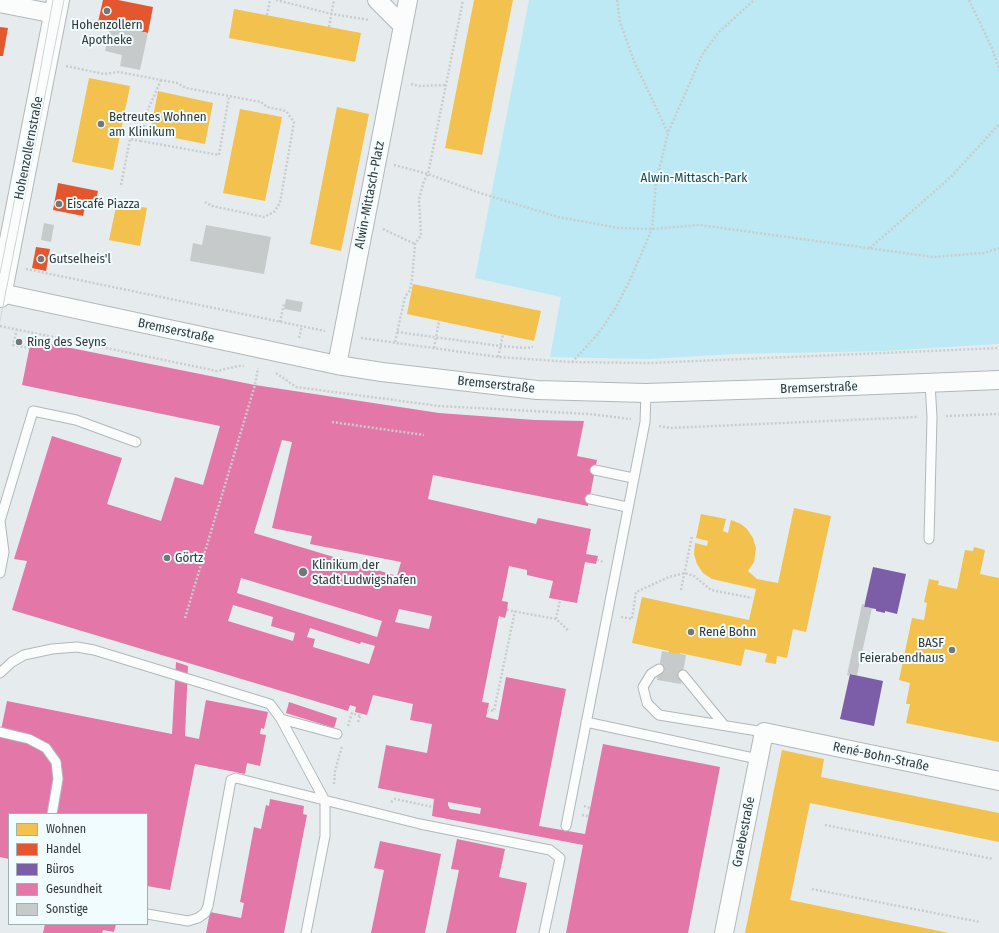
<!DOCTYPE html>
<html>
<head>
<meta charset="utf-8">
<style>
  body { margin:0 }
  #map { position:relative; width:999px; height:933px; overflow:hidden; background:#e6ecee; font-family:"Fira Sans Condensed",sans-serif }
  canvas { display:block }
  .legend { position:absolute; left:8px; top:813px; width:140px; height:112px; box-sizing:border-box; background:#f0fcfe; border:1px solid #a5aeaf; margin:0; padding:5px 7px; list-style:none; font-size:12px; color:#343839 }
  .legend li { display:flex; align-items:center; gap:8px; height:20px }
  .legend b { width:20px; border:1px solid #a5aeaf }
</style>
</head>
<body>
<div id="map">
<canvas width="999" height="933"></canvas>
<ul class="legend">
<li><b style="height:11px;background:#f2c14e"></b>Wohnen</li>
<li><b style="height:11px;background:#e4572e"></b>Handel</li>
<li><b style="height:11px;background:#7b5ea7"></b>Büros</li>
<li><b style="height:11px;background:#e377a8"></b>Gesundheit</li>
<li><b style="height:11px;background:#c6cacb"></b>Sonstige</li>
</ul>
</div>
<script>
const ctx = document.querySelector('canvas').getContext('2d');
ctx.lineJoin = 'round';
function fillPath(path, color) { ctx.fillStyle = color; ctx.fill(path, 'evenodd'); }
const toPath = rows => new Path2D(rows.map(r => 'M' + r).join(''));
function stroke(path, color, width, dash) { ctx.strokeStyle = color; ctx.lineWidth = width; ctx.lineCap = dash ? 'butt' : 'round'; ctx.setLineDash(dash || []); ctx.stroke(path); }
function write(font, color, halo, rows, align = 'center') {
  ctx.font = font + ' "Fira Sans Condensed",sans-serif'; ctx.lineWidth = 4; ctx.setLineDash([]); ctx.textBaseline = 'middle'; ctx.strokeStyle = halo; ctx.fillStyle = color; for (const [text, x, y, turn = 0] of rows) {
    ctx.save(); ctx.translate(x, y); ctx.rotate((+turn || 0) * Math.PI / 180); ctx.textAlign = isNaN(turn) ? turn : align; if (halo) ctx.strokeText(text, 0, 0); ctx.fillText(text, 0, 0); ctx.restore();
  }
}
fillPath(toPath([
  [529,0,999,0,999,344,883,351,735,354,649,359,550,357,561,297,475,278]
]), '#bce9f4');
fillPath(toPath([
  [474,0,513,0,482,155,445,148],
  [234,9,361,33,355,62,229,38],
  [89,78,130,86,113,170,72,162],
  [158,91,213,103,205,144,150,133],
  [337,107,369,114,341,251,310,244],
  [240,109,282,117,265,201,223,193],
  [117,202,147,208,140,246,109,240],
  [413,284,541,311,534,341,407,314],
  [794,508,831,516,806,632,793,629,787,658,777,656,776,664,770,663,765,662,767,654,745,649,741,666,680,653,677,660,669,658,668,657,669,651,632,643,642,597,749,620,756,589,712,579,703,573,697,564,694,554,695,543,707,546,708,541,696,538,701,514,726,519,723,531,728,533,731,520,741,524,747,529,753,538,756,548,754,562,748,571,757,579,778,583],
  [974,547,985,550,980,574,999,578,999,742,906,723,910,704,906,704,910,683,899,680,912,618,924,620,927,603,924,602,929,579,939,581,938,585,957,589,965,550,973,551],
  [782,750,824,759,821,777,999,813,999,842,810,803,790,900,949,933,745,933]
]), '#f2c14e');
fillPath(toPath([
  [103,0,118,0,153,7,148,33,98,22],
  [0,27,8,28,3,56,0,56],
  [58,183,98,191,95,205,86,203,83,216,53,210],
  [36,247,50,249,46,271,32,268]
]), '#e4572e');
fillPath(toPath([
  [873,567,906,574,897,614,885,611,885,613,876,611,876,609,864,607],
  [850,674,883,681,874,726,840,719]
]), '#7b5ea7');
fillPath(toPath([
  [31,340,255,385,439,413,535,420,584,421,577,456,597,460,588,506,433,475,428,499,536,524,538,518,591,529,586,554,598,556,596,564,585,562,577,603,549,598,553,581,527,575,527,570,509,566,502,601,508,602,507,610,505,618,499,616,482,702,489,703,486,717,498,720,506,677,566,689,539,826,585,834,603,744,720,767,688,933,566,933,583,845,432,816,434,799,378,788,386,745,427,753,432,724,410,720,413,704,373,695,367,715,355,712,356,707,350,705,348,711,12,610,27,561,14,559,52,436,122,458,107,504,161,521,175,477,203,485,220,426,22,385],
  [282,440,292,442,272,528,312,536,310,544,401,562,397,576,254,533],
  [241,578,382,621,377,637,237,593],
  [233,605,273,617,271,626,295,633,293,641,228,621],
  [399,609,432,616,429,629,395,622],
  [310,628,360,644,361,642,375,646,369,664,313,647,315,639,307,637],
  [448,802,481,808,480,814,450,809,448,805],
  [176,662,188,666,185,736,199,739,206,700,268,712,264,729,261,728,260,734,266,735,260,766,247,763,245,774,195,764,170,890,147,886,147,814,9,814,9,859,0,857,0,735,7,701,172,734],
  [289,702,337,718,334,728,286,713],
  [270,799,304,806,303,814,307,815,284,933,206,933,210,912,241,918,244,903,240,902,254,827,261,829,266,805,269,806],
  [457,839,505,849,499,877,527,883,516,933,446,933,459,870,451,869],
  [380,841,441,854,425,933,371,933,384,870,374,868],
  [45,924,116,924,114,932,103,930,102,933,43,933]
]), '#e377a8');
fillPath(toPath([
  [110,25,148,33,140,70,120,66,122,55,105,51],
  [44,223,54,225,51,242,41,240],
  [206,225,271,237,264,274,190,261,193,243,202,245],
  [286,299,303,302,301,312,284,309],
  [862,604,865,604,864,607,872,608,857,675,850,674,850,676,847,675],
  [662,651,686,655,681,684,657,680]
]), '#c6cacb');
const lane = toPath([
  [595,470,633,478],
  [590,499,627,507],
  [929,539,932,417,930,383],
  [0,573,4,552,0,521,33,411,76,420,136,442],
  [659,669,651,674,643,687,647,703,659,715,764,732],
  [0,673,12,662,24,655,52,649,77,647,94,650,270,704,281,719,325,801,325,836,306,933],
  [683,675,724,725],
  [281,719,337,734],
  [586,722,758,759],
  [0,732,29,739,46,748,56,762,58,779,52,814],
  [566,826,645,422,646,393],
  [147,914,188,921,198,918,205,913,208,906,231,780,236,778,420,824,550,850,560,858,544,933]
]);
const street = toPath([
  [377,0,403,26],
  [0,3,55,14],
  [1,293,337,365,382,372,537,390,646,393,801,388,999,380],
  [337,365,408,0],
  [724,933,764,732,999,781]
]);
const secondary = toPath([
  [0,296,58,0]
]);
stroke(lane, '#b3b7b9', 11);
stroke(street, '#b3b7b9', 20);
stroke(secondary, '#b3b7b9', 24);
stroke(toPath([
  [276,0,332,14,369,20],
  [617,0,620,22,634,61,668,133],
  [969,0,992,48,999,69],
  [267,15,270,0],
  [329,27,334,0],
  [66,66,104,74,119,72,161,80,177,83,186,88,261,102,267,107,286,111,294,122,280,203,274,212,264,217,212,206,205,202],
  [161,80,147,112,141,141,219,155,229,96],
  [411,84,419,86,446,85],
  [394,165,428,174,477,192,558,217,619,228,652,229,700,225,933,257,984,253,999,248],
  [121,185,130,139,141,141],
  [383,229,415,244],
  [870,248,952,176,999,124],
  [26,269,325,331],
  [280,322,284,304],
  [0,326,217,371,238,366,244,366],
  [17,329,13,345,29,348],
  [397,332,500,346,526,348,533,347],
  [299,338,302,326],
  [361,338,498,357,571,362,650,363,999,348],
  [395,342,405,297,410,290,412,279,415,244,421,235,419,199,424,181,428,174,463,0],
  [434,348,439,321],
  [498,357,503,334],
  [572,362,598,334,615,309,630,280,652,229,656,183,668,133,702,55,718,33,754,0],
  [276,373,296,387,439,406,589,414,631,419],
  [946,416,999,414],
  [332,422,424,435],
  [659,426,670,428,917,417],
  [597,560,604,562],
  [681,590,692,536],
  [507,610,556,619,569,631],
  [621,617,632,619,636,592,669,577,685,573,694,576,711,590,752,598],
  [185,618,255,385,258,368],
  [556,619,560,600],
  [487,710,494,711,515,611],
  [358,722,361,714],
  [348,726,352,713,360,716],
  [334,784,335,771,342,746],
  [391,802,395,799,433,807],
  [584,806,590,808],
  [582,815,588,816],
  [825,825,993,859],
  [812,889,980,922]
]), '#cacccd', 2.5, [2, 2]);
stroke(lane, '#fbfcfc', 9);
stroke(street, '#fbfcfc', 18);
stroke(secondary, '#fbfcfc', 22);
stroke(toPath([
  [0,273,39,77,53,0],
  [0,321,64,0]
]), '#d2d4d5', 1);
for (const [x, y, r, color] of [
  [107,11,4,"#727778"],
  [101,124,4,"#727778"],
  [59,204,4,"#727778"],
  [41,259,4,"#727778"],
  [19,342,4,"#727778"],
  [167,558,4,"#727778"],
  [303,572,5,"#727778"],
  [691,632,4,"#727778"],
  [952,650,4,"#727778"]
]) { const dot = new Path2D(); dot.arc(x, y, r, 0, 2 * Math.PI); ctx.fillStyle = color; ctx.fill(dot); stroke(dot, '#f0fcfe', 1.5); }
write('13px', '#343839', '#f0fcfe', [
  ["Hohenzollern",107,25,"center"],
  ["Apotheke",107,40,"center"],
  ["Betreutes Wohnen",109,117],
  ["am Klinikum",109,132],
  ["Eiscafé Piazza",67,204],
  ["Gutselheis'l",49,259],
  ["Ring des Seyns",27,342],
  ["Görtz",175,558],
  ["Klinikum der",312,565],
  ["Stadt Ludwigshafen",312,580],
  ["René Bohn",699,632],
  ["BASF",944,643,"right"],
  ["Feierabendhaus",944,658,"right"]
], 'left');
write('13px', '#343839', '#f0fcfe', [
  ["Hohenzollernstraße",29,148,-79],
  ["Alwin-Mittasch-Platz",370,195,-79],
  ["Bremserstraße",176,331,12],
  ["Bremserstraße",496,385,6],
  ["Bremserstraße",819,388,-2],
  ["René-Bohn-Straße",881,757,12],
  ["Graebestraße",744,832,-79]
]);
write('13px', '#1a474f', '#f0fcfe', [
  ["Alwin-Mittasch-Park",694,178]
]);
</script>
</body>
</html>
